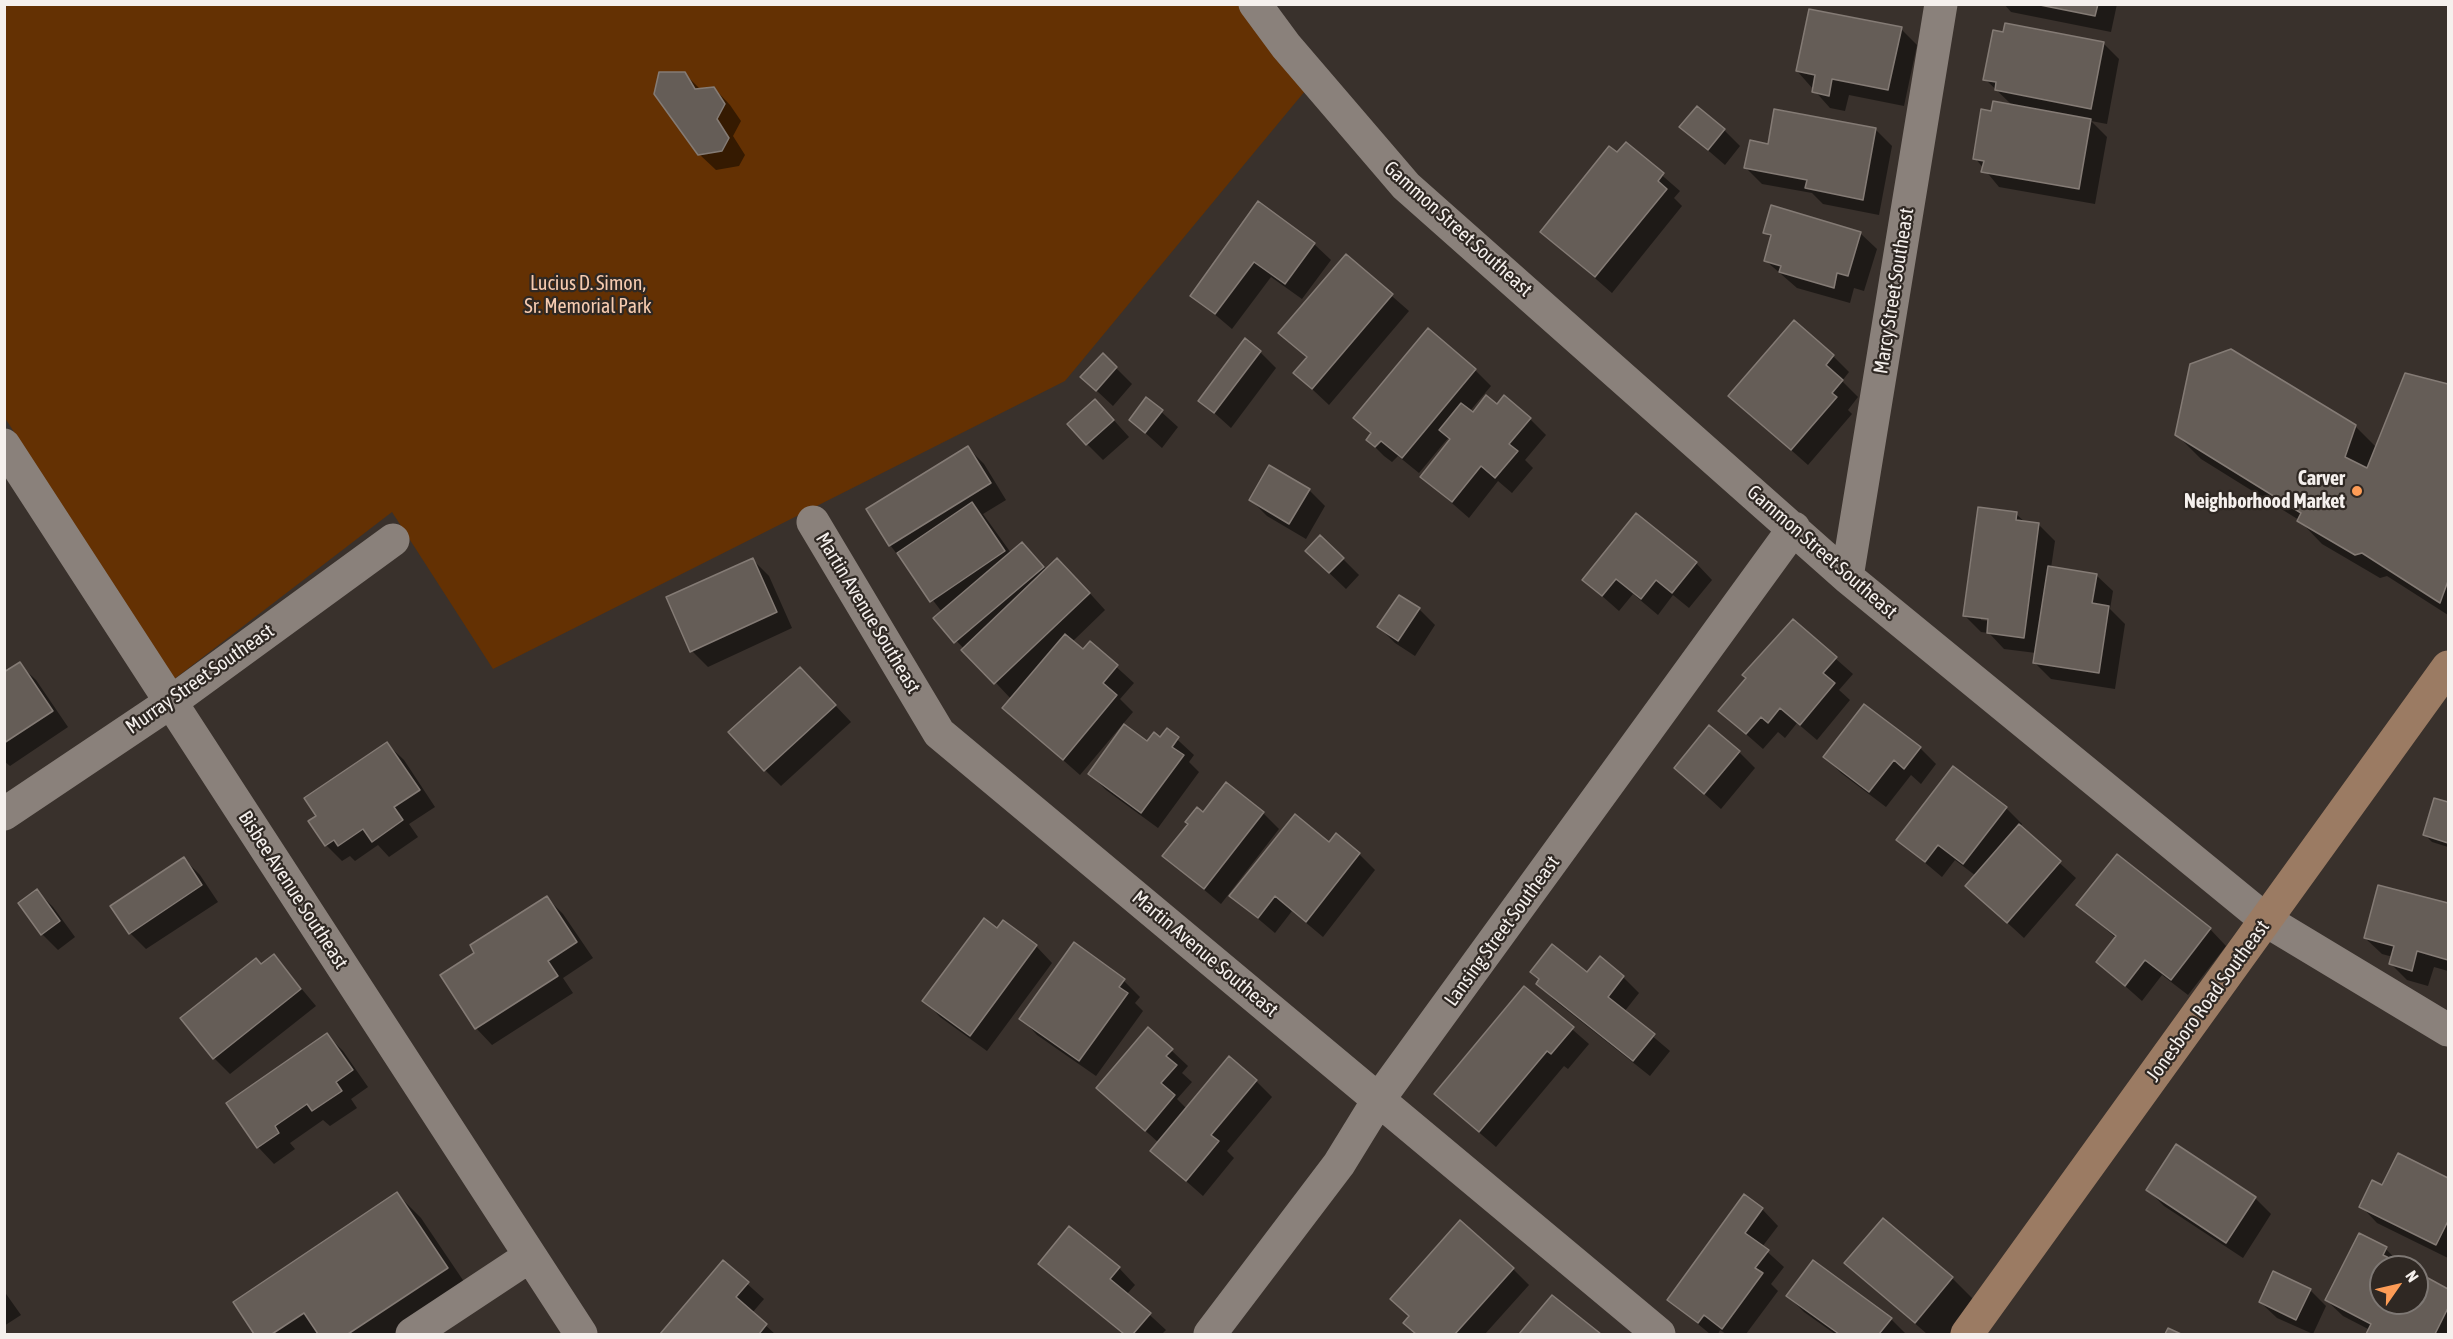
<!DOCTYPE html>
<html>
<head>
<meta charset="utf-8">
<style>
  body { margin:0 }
  #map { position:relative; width:2453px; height:1339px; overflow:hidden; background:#39312c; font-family:"Asap Condensed",sans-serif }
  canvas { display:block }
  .frame { position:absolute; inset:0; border:6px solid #f5f0ed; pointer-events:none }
  .north { position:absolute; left:2369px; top:1255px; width:60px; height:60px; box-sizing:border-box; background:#2f2823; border:2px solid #7e7874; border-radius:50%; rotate:56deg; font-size:16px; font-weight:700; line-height:24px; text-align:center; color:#f5f0ed }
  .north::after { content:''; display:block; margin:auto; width:21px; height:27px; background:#fd9c56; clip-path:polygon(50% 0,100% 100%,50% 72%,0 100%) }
</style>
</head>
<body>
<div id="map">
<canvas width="2453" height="1339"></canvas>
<div class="frame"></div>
<div class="north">N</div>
</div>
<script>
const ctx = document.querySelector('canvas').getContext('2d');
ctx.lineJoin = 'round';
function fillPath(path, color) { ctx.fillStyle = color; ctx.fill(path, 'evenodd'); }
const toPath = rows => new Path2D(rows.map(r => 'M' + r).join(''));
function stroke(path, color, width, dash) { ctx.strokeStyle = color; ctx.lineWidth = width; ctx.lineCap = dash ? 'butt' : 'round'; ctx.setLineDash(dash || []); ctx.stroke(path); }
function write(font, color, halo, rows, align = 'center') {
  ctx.font = font + ' "Asap Condensed",sans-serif'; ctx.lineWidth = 4.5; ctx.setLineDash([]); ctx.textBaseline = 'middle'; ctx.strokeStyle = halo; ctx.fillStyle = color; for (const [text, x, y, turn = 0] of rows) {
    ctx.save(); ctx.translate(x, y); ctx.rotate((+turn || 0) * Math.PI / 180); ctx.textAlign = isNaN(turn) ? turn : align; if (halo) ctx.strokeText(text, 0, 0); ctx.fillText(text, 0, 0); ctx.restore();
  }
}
fillPath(toPath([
  [5,5,1238,5,1305,91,1065,381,493,669,392,512,173,680,5,418]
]), '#643103');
fillPath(toPath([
  [2004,4,2117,4,2111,32,2011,12],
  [1901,29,1917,45,1904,106,1849,95,1845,111,1830,108,1797,71],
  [2103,43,2119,59,2107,124,2091,121,2107,137,2095,204,1999,187,1975,158,1992,113,2013,106,1985,79],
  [684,73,701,90,714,88,730,105,741,121,733,136,745,155,739,166,716,170,699,154],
  [1681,127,1724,130,1740,146,1725,165],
  [1876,130,1892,146,1879,215,1823,204,1812,193,1762,184,1746,168,1769,146],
  [1626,144,1680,191,1674,198,1682,206,1612,293,1542,232],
  [1259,203,1314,244,1331,260,1302,299,1271,277,1232,329,1192,295],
  [1765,232,1860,233,1877,249,1864,291,1854,288,1850,303,1797,288,1766,261,1772,239],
  [1346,256,1409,311,1329,405,1295,373,1307,358,1280,333],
  [1260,352,1276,368,1231,428,1200,400],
  [1103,355,1132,384,1113,406,1082,377],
  [1833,356,1849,372,1842,381,1858,397,1848,410,1852,414,1808,465,1730,396],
  [1475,370,1491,386,1470,411,1473,414,1498,406,1530,419,1546,435,1525,460,1533,468,1512,493,1498,481,1469,518,1422,477,1452,440,1449,437,1419,473,1398,456,1392,462,1384,456,1368,440,1372,435,1355,418],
  [2406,375,2448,386,2448,615,2387,576,2380,578,2322,544,2299,520,2201,459,2177,435,2355,426,2377,448],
  [1147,399,1178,427,1162,448,1131,420],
  [1111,417,1129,437,1103,460,1087,444],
  [968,448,984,464,1006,500,983,514,1011,553,1022,544,1047,570,1074,576,1105,610,1072,642,1083,651,1090,643,1134,683,1120,699,1133,712,1080,775,1004,708,1012,700,935,618,942,612,890,545],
  [1309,490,1325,506,1306,539,1267,516,1251,500],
  [2016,514,2026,523,2039,525,2055,541,2051,568,2096,575,2113,591,2110,609,2125,624,2115,689,2051,679,2035,663,2036,653,2004,649,1989,633,1981,632,1964,615],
  [1981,617,1996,619,1995,622,1981,620],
  [1343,559,1359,575,1346,589,1323,567],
  [753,560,769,576,792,628,708,667,692,651],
  [1696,563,1712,580,1689,608,1673,595,1658,615,1633,594,1619,611,1584,580],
  [1419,609,1435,625,1415,656,1395,643,1379,627],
  [1793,621,1853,674,1839,690,1850,700,1817,740,1797,723,1785,738,1778,732,1763,749,1720,711],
  [19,664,36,680,68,727,10,766,4,761,4,674],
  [816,685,851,722,781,786,765,770],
  [1167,730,1194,755,1189,762,1199,772,1158,828,1106,790,1090,774,1160,739],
  [387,744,404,760,435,807,409,824,418,837,389,857,378,845,355,861,350,856,342,861,326,845],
  [1920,748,1936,764,1921,784,1911,775,1886,807,1841,773,1825,757],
  [1739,752,1755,768,1721,809,1676,768],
  [2435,799,2448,803,2448,847,2432,842,2424,834],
  [2006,808,2022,824,2020,827,2076,878,2024,938,1967,886,1976,876,1955,860,1942,877,1898,840],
  [1263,813,1279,829,1221,904,1164,856,1203,814],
  [1329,844,1359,854,1375,870,1323,937,1292,911,1275,933,1231,896],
  [2117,856,2210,929,2226,946,2188,995,2162,975,2142,1001,2098,962,2116,938,2078,905],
  [184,859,200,875,218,902,146,949,130,933],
  [2379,887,2448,905,2448,971,2434,967,2428,986,2407,980,2391,964,2393,957,2382,954,2365,938],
  [37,891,53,907,75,937,58,950,42,934],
  [547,898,563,914,593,958,563,978,573,993,492,1045,476,1028,476,954],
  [1003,922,1036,946,1052,963,987,1051,940,1017,924,1000],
  [1074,945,1124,981,1140,997,1135,1003,1143,1011,1096,1076,1037,1035,1021,1018],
  [274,956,316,1006,230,1074,214,1058,262,966],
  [1587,974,1623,977,1639,993,1624,1012,1670,1051,1650,1076,1554,1000,1538,983],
  [1525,988,1589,1044,1568,1069,1564,1066,1496,1147,1453,1110],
  [327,1035,343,1051,368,1087,351,1099,357,1108,330,1126,323,1120,290,1143,295,1149,274,1164,258,1147,228,1103],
  [1171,1050,1188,1066,1182,1073,1192,1082,1177,1099,1187,1109,1256,1081,1272,1097,1227,1151,1234,1158,1203,1196,1152,1151,1159,1143,1098,1088],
  [2398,1155,2448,1180,2448,1258,2377,1223,2361,1206,2383,1187],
  [2148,1190,2255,1198,2271,1214,2243,1258,2164,1206],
  [397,1194,421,1218,471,1292,408,1334,256,1334,235,1302],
  [1762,1209,1778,1226,1762,1247,1784,1267,1771,1284,1778,1291,1746,1334,1726,1334,1720,1330,1718,1334,1710,1334,1669,1300],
  [1883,1220,1952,1278,1976,1302,1949,1334,1927,1334,1846,1263],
  [2386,1249,2403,1267,2381,1267,2381,1303,2417,1303,2417,1274,2448,1291,2448,1334,2367,1334,2370,1330,2343,1316,2326,1300],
  [724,1263,764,1299,752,1313,775,1334,662,1334],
  [1040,1263,1119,1268,1135,1285,1127,1294,1166,1330,1162,1334,1123,1334],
  [1513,1269,1529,1285,1485,1334,1417,1334,1405,1323],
  [2310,1290,2326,1306,2313,1334,2277,1318,2260,1302],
  [4,1291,21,1315,4,1326],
  [1788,1296,1891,1319,1906,1334,1835,1334,1804,1312],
  [1553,1297,1598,1334,1521,1334]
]), '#0007');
const building = toPath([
  [2035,4,2098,4,2095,16,2035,4],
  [1809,9,1902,27,1888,90,1832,79,1829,96,1812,92,1815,75,1796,71,1809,9],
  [2005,23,2104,42,2091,109,1995,90,1996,82,1983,80,1993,30,2003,32,2005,23],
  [659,72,685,72,695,89,714,87,725,104,717,119,729,138,722,151,698,155,654,94,659,72],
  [1993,101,2091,119,2079,189,1981,172,1984,161,1973,159,1981,109,1991,111,1993,101],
  [1697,106,1725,129,1708,150,1679,127,1697,106],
  [1774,109,1876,128,1863,200,1805,188,1807,180,1744,168,1750,140,1768,144,1774,109],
  [1626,142,1664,173,1658,181,1667,189,1595,277,1540,232,1609,146,1617,152,1626,142],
  [1258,201,1315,243,1285,284,1254,262,1215,314,1190,296,1258,201],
  [1771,205,1861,232,1848,276,1837,273,1834,288,1779,272,1781,266,1764,261,1771,235,1763,233,1771,205],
  [1346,254,1393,294,1312,389,1293,373,1307,357,1278,333,1346,254],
  [1794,320,1834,355,1826,365,1843,380,1832,393,1837,397,1791,450,1728,396,1794,320],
  [1428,328,1476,369,1402,458,1381,441,1375,447,1366,440,1371,433,1353,418,1428,328],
  [1245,338,1261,351,1214,413,1198,401,1245,338],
  [2231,349,2356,425,2345,457,2367,468,2405,373,2448,384,2448,581,2440,603,2362,553,2355,555,2297,521,2301,513,2175,435,2190,364,2231,349],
  [1103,353,1117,367,1096,391,1080,377,1103,353],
  [1486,395,1497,404,1504,395,1531,418,1509,444,1518,451,1495,478,1481,466,1452,502,1420,477,1450,439,1439,430,1461,403,1473,412,1486,395],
  [1146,397,1163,410,1145,433,1129,420,1146,397],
  [1095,399,1114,420,1086,445,1067,424,1095,399],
  [968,446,991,483,889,546,866,509,968,446],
  [1269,465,1310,489,1289,524,1249,500,1269,465],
  [972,502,1005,551,930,602,897,553,972,502],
  [1978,507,2017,512,2016,520,2039,523,2024,638,1987,633,1988,619,1963,616,1978,507],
  [1636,513,1697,562,1672,593,1656,580,1641,599,1616,579,1602,596,1582,580,1636,513],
  [1320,535,1344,558,1329,573,1305,551,1320,535],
  [1022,542,1044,567,954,643,933,618,1022,542],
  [753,558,777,612,690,652,666,597,753,558],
  [1057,558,1090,593,994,684,961,650,1057,558],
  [2048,566,2097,574,2092,603,2109,606,2099,673,2033,663,2048,566],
  [1399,595,1420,608,1398,641,1377,627,1399,595],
  [1793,619,1837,657,1823,673,1835,683,1800,725,1780,708,1768,723,1761,717,1746,734,1718,711,1746,678,1742,675,1793,619],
  [1065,634,1083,649,1090,641,1118,665,1103,683,1117,695,1063,760,1002,708,1065,634],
  [20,662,53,711,4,743,4,672,20,662],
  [800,667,836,705,764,771,728,732,800,667],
  [1864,704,1921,747,1904,769,1894,760,1869,792,1823,757,1864,704],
  [1124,724,1147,741,1154,732,1160,737,1167,728,1179,737,1172,747,1184,755,1141,813,1088,774,1124,724],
  [1709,725,1740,751,1704,794,1674,768,1709,725],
  [387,742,420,790,394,807,403,820,372,842,363,829,338,846,334,840,325,846,308,821,316,816,304,798,387,742],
  [1953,766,2007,807,1963,864,1938,845,1925,862,1896,840,1953,766],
  [1226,782,1264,812,1204,889,1162,856,1188,824,1185,822,1197,807,1203,812,1226,782],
  [2434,798,2448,802,2448,843,2423,835,2434,798],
  [1295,814,1329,842,1336,833,1360,853,1306,922,1275,896,1258,918,1229,896,1295,814],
  [2019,824,2061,861,2007,923,1965,886,2019,824],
  [2117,854,2211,928,2171,980,2145,960,2125,986,2096,962,2116,936,2076,905,2117,854],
  [184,857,202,885,129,934,110,906,184,857],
  [2378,885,2448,903,2448,960,2417,951,2412,971,2389,964,2394,946,2364,938,2378,885],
  [37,889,60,921,41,935,18,903,37,889],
  [547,896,577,942,548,961,558,976,475,1029,440,975,474,953,470,945,547,896],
  [984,918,997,928,1003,920,1037,945,970,1036,922,1001,984,918],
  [1074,942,1125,979,1119,987,1128,993,1079,1061,1019,1019,1074,942],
  [1552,944,1587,972,1600,956,1624,976,1608,997,1655,1034,1633,1061,1536,984,1539,979,1530,972,1552,944],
  [274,954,301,989,213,1059,180,1018,256,958,261,964,274,954],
  [1524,986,1574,1027,1551,1054,1547,1051,1479,1132,1434,1094,1524,986],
  [1148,1027,1173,1049,1166,1056,1177,1065,1161,1083,1175,1095,1145,1131,1096,1088,1148,1027],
  [327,1033,353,1070,336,1082,342,1091,312,1111,307,1104,275,1126,279,1133,257,1148,226,1103,327,1033],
  [1229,1056,1257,1080,1211,1135,1219,1141,1186,1181,1150,1151,1229,1056],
  [2176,1144,2256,1197,2226,1243,2146,1190,2176,1144],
  [2398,1153,2448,1178,2448,1221,2436,1245,2359,1207,2372,1180,2382,1185,2398,1153],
  [397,1192,448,1268,348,1334,318,1334,304,1313,272,1334,254,1334,233,1302,397,1192],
  [1744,1194,1763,1208,1745,1233,1769,1250,1755,1268,1763,1273,1722,1329,1704,1315,1698,1323,1667,1300,1744,1194],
  [1883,1218,1953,1277,1915,1323,1844,1263,1883,1218],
  [1460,1220,1514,1268,1455,1334,1416,1334,1403,1323,1409,1316,1390,1299,1460,1220],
  [1069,1226,1120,1267,1110,1279,1151,1313,1133,1334,1124,1334,1038,1264,1069,1226],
  [2359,1233,2387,1247,2383,1255,2407,1267,2381,1267,2381,1303,2417,1303,2417,1272,2448,1289,2448,1308,2435,1334,2366,1334,2371,1324,2325,1300,2359,1233],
  [723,1260,749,1282,736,1297,767,1324,759,1334,660,1334,723,1260],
  [1813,1260,1892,1318,1879,1334,1839,1334,1786,1296,1813,1260],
  [2273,1271,2311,1289,2296,1320,2259,1302,2273,1271],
  [1552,1295,1601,1334,1519,1334,1552,1295],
  [2168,1328,2181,1334,2165,1334,2168,1328]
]);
fillPath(building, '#655d57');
stroke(building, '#847b75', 1.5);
stroke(toPath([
  [1255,4,1286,46,1406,186,1847,577,2267,921,2448,1030],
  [4,445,581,1334],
  [813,522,939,733,1659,1334],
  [1847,577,1941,4],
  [4,814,171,702,393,540],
  [412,1334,530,1256],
  [1210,1334,1339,1164,1379,1099,1794,528]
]), '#8a817b', 33);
stroke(toPath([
  [1967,1334,2448,667]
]), '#9b7b63', 33);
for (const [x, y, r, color] of [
  [2357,491,6,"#fd9c56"]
]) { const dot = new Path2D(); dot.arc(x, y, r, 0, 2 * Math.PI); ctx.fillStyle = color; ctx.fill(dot); stroke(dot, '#2f2823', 2); }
write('20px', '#f5f0ed', '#2f2823', [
  ["Gammon Street Southeast",1458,229,42],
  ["Marcy Street Southeast",1894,291,-81],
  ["Gammon Street Southeast",1822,552,41],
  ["Martin Avenue Southeast",868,613,59],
  ["Murray Street Southeast",200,679,-35],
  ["Bisbee Avenue Southeast",293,890,57],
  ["Lansing Street Southeast",1502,931,-54],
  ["Martin Avenue Southeast",1205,954,40],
  ["Jonesboro Road Southeast",2208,1001,-54]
]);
write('20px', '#f6cbb0', '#2f2823', [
  ["Lucius D. Simon,",588,284],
  ["Sr. Memorial Park",588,307]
]);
write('bold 20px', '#f5f0ed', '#2f2823', [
  ["Carver",2345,479],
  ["Neighborhood Market",2345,502]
], 'right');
</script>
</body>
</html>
